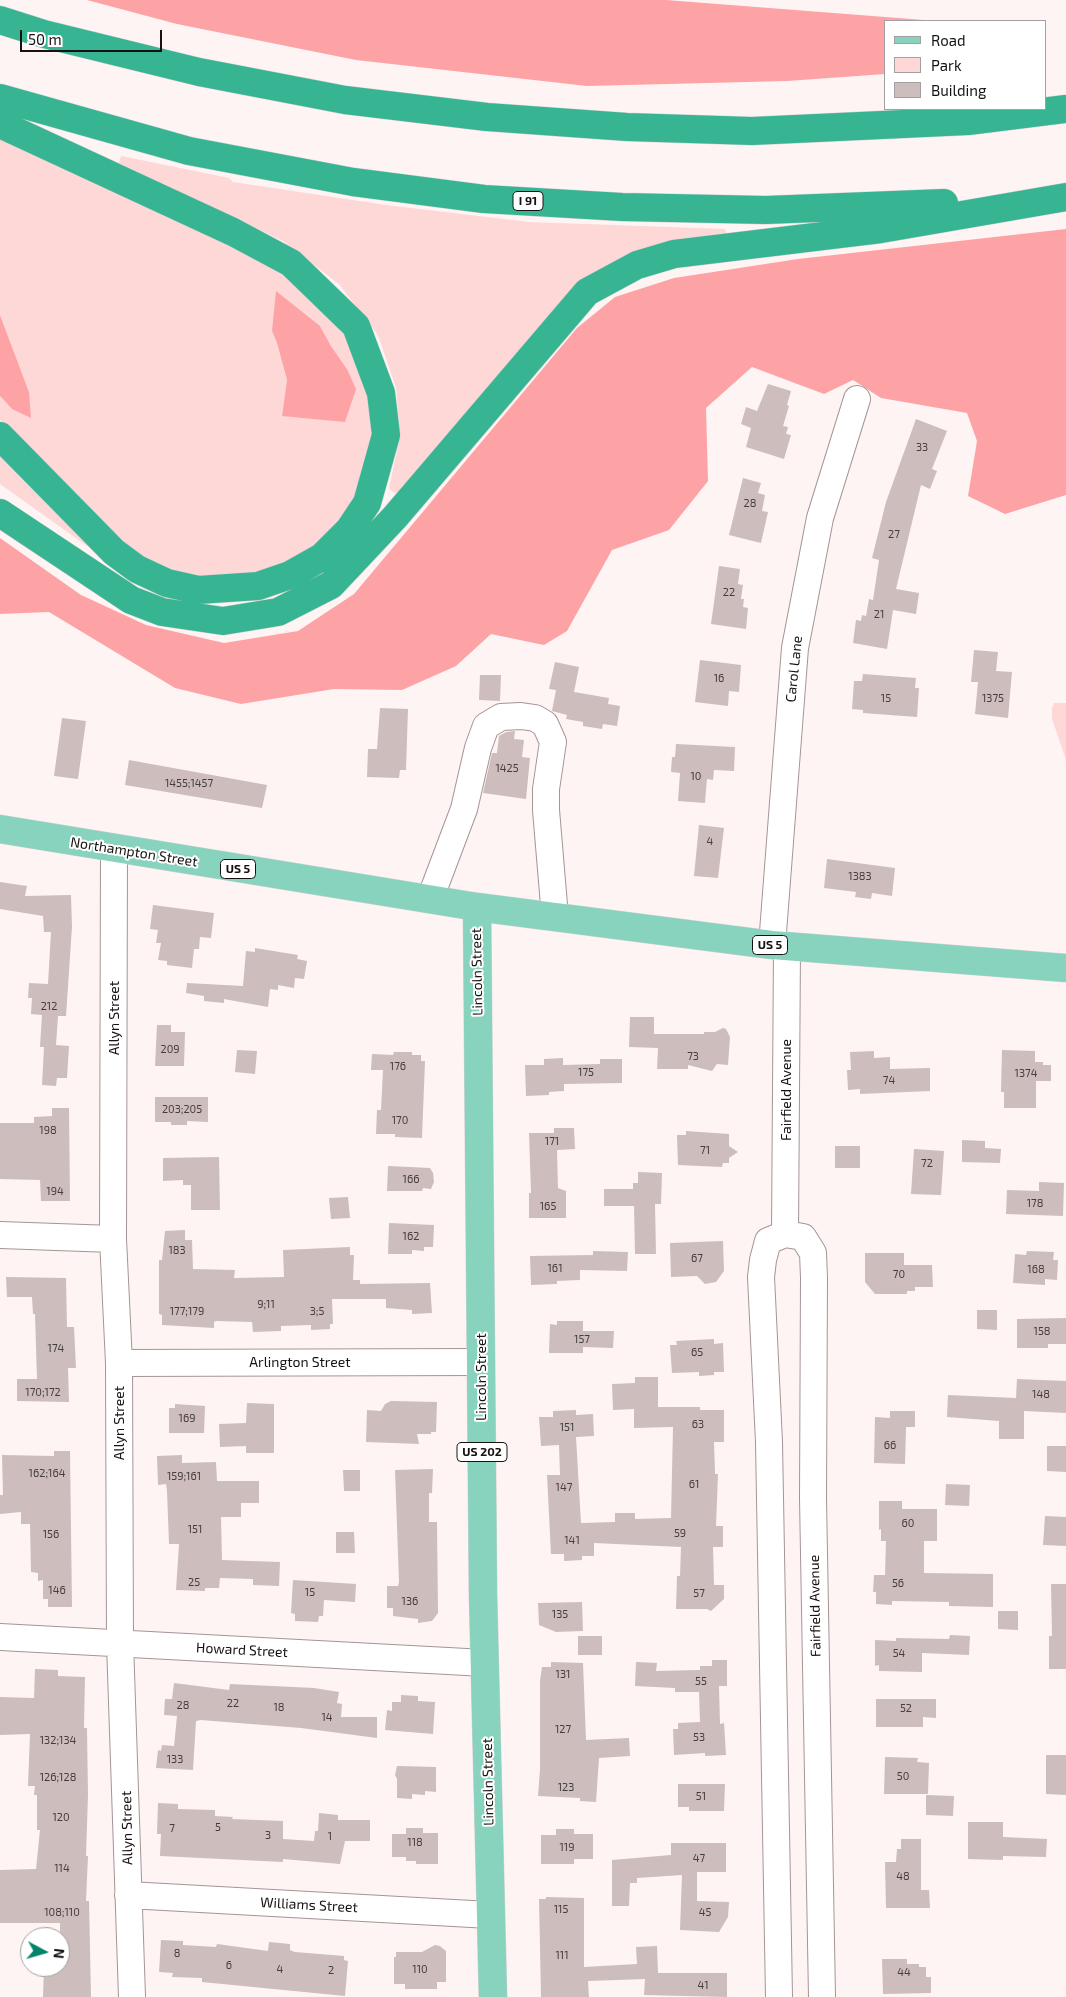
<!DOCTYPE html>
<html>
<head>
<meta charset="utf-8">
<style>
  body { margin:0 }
  #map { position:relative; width:1066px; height:1997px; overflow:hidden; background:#fef4f4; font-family:"Exo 2",sans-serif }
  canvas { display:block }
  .legend { position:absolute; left:884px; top:20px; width:162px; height:90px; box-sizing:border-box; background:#fff; border:1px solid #a2a0a0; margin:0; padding:6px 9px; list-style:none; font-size:15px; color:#171212 }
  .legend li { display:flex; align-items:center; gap:10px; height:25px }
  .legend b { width:25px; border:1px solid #a2a0a0 }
  .north { position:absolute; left:20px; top:1927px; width:50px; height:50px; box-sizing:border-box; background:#fff; border:1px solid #a2a0a0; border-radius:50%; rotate:96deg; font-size:14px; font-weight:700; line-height:20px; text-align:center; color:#171212 }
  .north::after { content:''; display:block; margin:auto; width:18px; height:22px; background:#008568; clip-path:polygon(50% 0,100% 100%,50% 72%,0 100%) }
  .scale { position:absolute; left:20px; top:30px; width:142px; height:22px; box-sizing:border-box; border:2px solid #171212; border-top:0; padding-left:6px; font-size:15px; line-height:18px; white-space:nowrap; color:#171212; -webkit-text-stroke:4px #fff; paint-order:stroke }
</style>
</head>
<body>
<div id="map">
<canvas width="1066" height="1997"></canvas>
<ul class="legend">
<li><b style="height:6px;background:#87d3be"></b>Road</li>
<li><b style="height:14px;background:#fed7d7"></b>Park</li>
<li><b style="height:14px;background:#cebdbd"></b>Building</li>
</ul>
<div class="north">N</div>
<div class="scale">50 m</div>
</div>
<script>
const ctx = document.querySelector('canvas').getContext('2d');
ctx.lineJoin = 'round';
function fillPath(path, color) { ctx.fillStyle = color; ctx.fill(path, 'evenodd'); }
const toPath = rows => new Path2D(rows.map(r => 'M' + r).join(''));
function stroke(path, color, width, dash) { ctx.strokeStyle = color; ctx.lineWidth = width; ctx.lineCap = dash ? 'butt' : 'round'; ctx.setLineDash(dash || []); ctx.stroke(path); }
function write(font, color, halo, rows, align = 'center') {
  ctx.font = font + ' "Exo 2",sans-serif'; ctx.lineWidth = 4; ctx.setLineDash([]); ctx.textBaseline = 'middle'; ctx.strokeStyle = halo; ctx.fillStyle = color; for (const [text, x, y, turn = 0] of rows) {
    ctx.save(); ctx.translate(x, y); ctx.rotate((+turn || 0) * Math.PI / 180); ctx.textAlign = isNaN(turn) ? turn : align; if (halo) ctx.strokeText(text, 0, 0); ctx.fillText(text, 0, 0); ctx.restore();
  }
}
fillPath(toPath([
  [0,139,147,201,285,274,348,336,362,365,377,432,361,493,321,545,268,572,207,578,178,573,131,553,0,420,0,396,12,409,29,392,0,315],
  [320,326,331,346,347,369,282,416,287,380,277,343,272,331],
  [121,156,229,178,233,182,386,205,529,222,725,229,727,234,641,252,403,491,394,493,389,488,400,437,396,388,378,335,339,284,283,241,119,163],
  [0,452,86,540,87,546,0,484],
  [1054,703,1066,703,1066,760,1052,719,1052,708]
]), '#fed7d7');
fillPath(toPath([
  [87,0,666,0,937,21,885,21,885,74,787,81,587,86,356,60,177,24],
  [1066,229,1066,495,1005,514,968,496,977,441,967,413,881,398,853,380,824,394,752,367,706,408,708,481,669,530,612,550,567,631,544,645,491,634,456,666,402,690,334,689,241,704,175,688,49,612,0,614,0,538,81,595,146,625,224,643,298,631,354,594,577,328,615,297,674,278,798,259],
  [276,291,320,326,331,346,347,369,356,389,345,422,282,416,287,380,277,343,272,331],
  [0,315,29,392,31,418,12,409,0,396]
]), '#fda3a6');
fillPath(toPath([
  [768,384,791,391,787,405,789,406,783,426,788,427,786,434,791,435,784,459,746,447,751,428,741,424,746,407,757,411],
  [916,419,947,431,932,469,937,471,930,489,921,485,896,589,919,593,916,614,893,610,887,649,853,643,856,620,861,621,862,615,866,616,869,599,873,600,879,560,872,558,886,502],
  [743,478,761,483,758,493,765,495,762,511,768,512,761,543,729,535],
  [719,566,740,569,738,584,743,585,741,599,744,599,743,607,748,608,746,629,711,624],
  [974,650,998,652,996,671,1012,672,1008,718,975,714,978,682,971,682],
  [700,660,741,665,739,692,729,691,728,706,695,702],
  [555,662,579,667,574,692,609,698,608,704,620,706,617,726,603,724,602,729,583,726,583,722,566,719,567,715,552,711,556,690,549,689],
  [863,674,916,678,915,688,919,688,917,717,863,713,863,710,852,709,854,681,862,681],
  [480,675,501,675,500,701,479,700],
  [380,708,408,709,406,770,400,770,399,778,367,777,368,749,377,749],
  [62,718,86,721,78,779,54,776],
  [515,731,514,739,524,740,522,757,530,758,526,799,483,793,492,753,497,753,499,736,506,732],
  [676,744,735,747,734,771,714,770,713,780,707,779,705,803,678,801,680,773,671,772,672,757,675,757],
  [129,760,267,785,262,808,125,785],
  [699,825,724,828,718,878,694,876],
  [827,859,895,868,892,896,872,893,871,899,855,897,856,892,824,888],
  [0,882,27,886,25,896,71,895,72,927,66,1016,58,1016,56,1045,69,1046,67,1078,57,1078,56,1086,42,1085,44,1047,40,1047,42,1015,31,1014,32,998,28,998,29,983,48,984,51,932,44,932,43,916,0,909],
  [153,905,214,913,211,938,200,937,199,949,194,949,192,968,167,965,167,961,158,960,161,943,156,943,158,930,150,929],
  [255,948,298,955,297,959,307,961,304,979,295,978,294,988,278,985,278,990,270,989,268,1007,224,999,224,1003,204,1001,204,996,186,993,187,983,243,986,246,951,255,952],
  [630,1017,654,1017,654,1034,704,1034,704,1032,715,1032,723,1028,726,1029,730,1037,728,1065,717,1064,712,1071,688,1065,688,1069,657,1069,658,1048,629,1047],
  [157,1025,171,1025,171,1032,185,1032,184,1066,155,1066],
  [237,1050,257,1051,255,1074,235,1072],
  [1002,1050,1035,1051,1035,1062,1043,1062,1043,1065,1051,1065,1051,1081,1036,1081,1036,1108,1004,1108,1004,1092,1001,1092],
  [874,1051,874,1058,890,1057,890,1069,930,1068,930,1091,860,1094,860,1089,848,1090,847,1070,851,1070,850,1052],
  [394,1052,412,1052,412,1055,421,1055,421,1061,425,1061,422,1138,395,1137,395,1134,376,1134,377,1110,381,1110,383,1070,371,1070,372,1054,393,1055],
  [563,1058,563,1065,600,1064,600,1059,622,1059,622,1083,564,1084,564,1091,549,1092,549,1095,526,1096,525,1065,544,1065,544,1059],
  [155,1097,208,1097,208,1122,187,1121,187,1125,171,1125,171,1122,155,1122],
  [52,1108,69,1108,70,1201,41,1201,40,1180,0,1179,0,1123,34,1123,34,1117,52,1116],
  [554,1128,574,1128,575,1149,557,1150,558,1188,566,1191,566,1218,529,1218,529,1193,531,1193,529,1133,554,1133],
  [686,1131,729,1134,729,1146,738,1152,729,1158,729,1163,723,1163,722,1167,678,1165,677,1135,686,1135],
  [962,1140,985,1141,985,1148,1001,1149,1000,1163,962,1162],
  [835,1146,860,1146,860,1168,835,1168],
  [914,1149,944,1151,941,1195,911,1194],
  [219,1157,220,1210,191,1210,191,1185,183,1185,183,1180,163,1181,163,1158],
  [388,1166,430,1168,433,1173,434,1182,431,1189,423,1188,422,1191,387,1191],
  [638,1172,662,1173,661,1204,655,1204,656,1254,635,1254,634,1206,604,1206,604,1189,633,1189,633,1183,638,1183],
  [1039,1182,1064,1183,1063,1216,1006,1214,1007,1190,1039,1191],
  [348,1197,350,1218,331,1219,329,1198],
  [389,1223,434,1225,433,1247,424,1247,424,1251,412,1250,412,1254,388,1254],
  [185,1230,185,1240,192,1240,193,1269,235,1270,234,1278,284,1277,283,1250,350,1247,350,1255,354,1255,353,1280,360,1280,360,1284,430,1283,432,1313,412,1314,412,1310,386,1308,386,1299,332,1299,333,1324,330,1324,330,1329,311,1330,311,1325,281,1326,281,1331,253,1332,252,1322,216,1321,214,1322,214,1328,162,1325,162,1315,159,1314,159,1260,162,1260,165,1231],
  [723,1241,724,1271,716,1282,705,1284,697,1276,671,1277,670,1243],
  [593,1251,628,1252,627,1271,580,1270,580,1280,557,1281,557,1284,531,1285,530,1256,593,1255],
  [1027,1251,1054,1252,1053,1260,1058,1260,1057,1280,1045,1279,1045,1285,1013,1283,1015,1254,1026,1255],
  [865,1253,904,1253,904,1265,932,1265,933,1287,915,1287,915,1291,907,1291,907,1294,875,1294,865,1282],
  [6,1277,66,1278,67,1327,74,1327,76,1368,68,1368,69,1402,17,1401,17,1379,37,1379,35,1314,33,1314,32,1297,7,1297],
  [977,1310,997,1310,997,1330,977,1329],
  [1066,1318,1066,1344,1048,1344,1048,1348,1017,1348,1017,1319],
  [557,1321,583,1321,583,1331,614,1331,613,1348,583,1347,583,1353,549,1353,550,1324,557,1325],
  [714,1339,714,1344,723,1343,724,1372,714,1372,714,1375,699,1376,699,1372,672,1373,670,1345,677,1345,676,1341],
  [635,1377,658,1377,658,1407,700,1407,700,1410,724,1410,724,1442,714,1442,715,1474,718,1474,716,1526,723,1526,723,1547,713,1547,714,1585,724,1585,724,1599,711,1611,707,1609,676,1609,677,1576,680,1576,681,1547,594,1543,594,1556,582,1556,582,1560,564,1561,564,1554,551,1554,547,1475,560,1475,559,1445,541,1446,539,1417,553,1417,553,1411,576,1410,576,1415,593,1414,594,1436,576,1437,581,1523,615,1522,615,1513,635,1513,635,1519,671,1518,673,1427,634,1428,634,1409,613,1410,612,1384,635,1383],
  [1017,1379,1066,1381,1066,1413,1024,1411,1024,1439,999,1439,999,1421,947,1417,948,1395,1016,1398],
  [391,1401,437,1402,436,1432,431,1432,431,1434,417,1434,419,1444,366,1442,367,1410,381,1411,385,1404],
  [247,1403,274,1404,274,1453,246,1453,246,1446,220,1447,219,1424,246,1423],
  [175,1404,205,1406,204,1433,169,1433,169,1408,175,1408],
  [890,1411,915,1411,915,1427,906,1427,905,1464,874,1463,875,1417,890,1418],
  [1047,1446,1066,1446,1066,1472,1047,1471],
  [54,1451,70,1451,72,1607,48,1607,48,1599,43,1599,43,1580,38,1581,38,1573,31,1572,30,1524,21,1524,21,1512,0,1514,0,1495,3,1495,2,1455,54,1456],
  [182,1455,182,1463,216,1462,217,1481,259,1481,259,1503,241,1503,241,1517,221,1517,222,1560,280,1562,279,1586,253,1585,253,1579,220,1578,219,1588,205,1588,205,1591,176,1590,179,1544,169,1544,167,1491,166,1484,158,1485,157,1456],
  [433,1469,432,1493,429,1493,429,1522,437,1522,438,1613,432,1621,418,1623,418,1619,393,1616,393,1608,387,1608,387,1586,398,1586,399,1582,395,1470],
  [343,1470,360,1470,360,1491,344,1491],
  [946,1484,970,1485,969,1506,945,1505],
  [879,1501,902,1501,902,1509,937,1509,937,1541,924,1541,924,1573,993,1574,993,1607,949,1606,949,1602,892,1601,892,1605,876,1604,876,1592,873,1592,874,1575,885,1575,886,1541,881,1541,881,1529,879,1530],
  [1045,1516,1066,1517,1066,1546,1043,1545],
  [336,1532,354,1532,355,1553,336,1553],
  [293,1580,356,1584,355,1602,324,1600,323,1616,319,1616,318,1622,295,1621,295,1614,291,1613],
  [1051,1584,1066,1584,1066,1669,1049,1669,1049,1636,1052,1636],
  [582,1602,583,1631,556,1632,539,1625,538,1603],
  [998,1611,1018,1611,1018,1630,998,1629],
  [950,1635,970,1636,969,1655,922,1653,922,1672,879,1671,879,1665,875,1666,875,1640,896,1641,896,1638,949,1639],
  [578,1636,602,1636,602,1655,578,1655],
  [712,1660,727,1660,727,1686,719,1686,720,1724,724,1723,726,1755,705,1756,705,1753,674,1755,673,1729,678,1729,678,1723,700,1722,699,1692,675,1692,675,1688,635,1686,636,1662,657,1663,656,1671,700,1670,700,1666,712,1666],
  [551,1662,583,1663,586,1740,629,1738,630,1756,599,1758,596,1802,580,1801,580,1798,538,1796,540,1769,540,1681,542,1667,551,1667],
  [35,1669,58,1670,58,1676,85,1677,84,1728,87,1728,88,1795,86,1856,88,1856,86,1901,89,1901,91,1997,43,1997,44,1967,60,1967,60,1923,0,1923,0,1870,36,1869,40,1830,37,1830,37,1795,34,1795,35,1786,28,1786,30,1734,0,1735,0,1697,34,1698],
  [174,1683,229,1690,230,1684,314,1688,339,1692,337,1703,342,1704,341,1717,377,1717,377,1738,301,1728,201,1720,196,1721,193,1770,156,1768,158,1750,161,1751,162,1745,174,1746,177,1716,164,1715,165,1699,172,1699],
  [401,1695,418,1696,418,1701,435,1702,433,1734,385,1730,387,1710,392,1711,392,1702,401,1702],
  [876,1699,936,1699,936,1718,923,1717,923,1727,876,1727],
  [1046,1755,1066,1755,1066,1795,1046,1794],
  [885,1757,918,1758,917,1762,929,1763,928,1794,884,1794],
  [397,1766,436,1767,436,1792,425,1791,425,1795,412,1794,412,1799,397,1798,397,1779,395,1775],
  [678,1784,725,1784,724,1811,689,1811,689,1807,678,1807],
  [926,1795,954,1796,953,1816,926,1815],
  [158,1803,178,1804,178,1809,215,1810,215,1816,233,1817,232,1819,283,1821,283,1839,314,1841,315,1831,318,1831,319,1813,338,1815,338,1820,370,1820,370,1841,345,1841,340,1864,283,1859,283,1862,160,1856,161,1834,157,1834],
  [968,1822,1003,1822,1003,1837,1047,1839,1046,1857,1003,1856,1003,1860,968,1859],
  [406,1828,423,1828,423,1833,438,1833,438,1864,416,1864,416,1861,406,1861,406,1857,392,1857,392,1834,406,1834],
  [556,1829,574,1829,574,1834,593,1834,593,1859,574,1859,574,1864,541,1864,541,1835,556,1835],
  [901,1839,921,1839,921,1890,929,1890,930,1908,886,1908,885,1862,896,1862,897,1849,901,1849],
  [671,1843,726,1843,726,1872,697,1872,697,1901,729,1902,728,1917,719,1932,680,1930,682,1875,637,1878,637,1883,630,1883,629,1906,612,1906,612,1860,671,1855],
  [546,1897,584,1898,584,1967,637,1964,636,1947,657,1946,658,1973,727,1973,727,1997,644,1995,645,1979,588,1981,589,1997,541,1997,539,1899,546,1899],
  [161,1940,183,1941,183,1945,216,1947,217,1944,268,1951,269,1942,290,1944,290,1950,295,1952,344,1956,344,1960,348,1961,345,1996,202,1982,202,1978,172,1977,173,1973,159,1972],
  [435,1945,440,1946,446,1951,446,1982,437,1982,437,1989,405,1989,405,1984,394,1984,394,1957,396,1957,396,1952,422,1952],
  [882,1959,907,1959,907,1964,919,1964,919,1967,926,1967,926,1977,931,1977,931,1993,883,1994]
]), '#cebdbd');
const minor = toPath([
  [114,849,113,1239,119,1363,120,1643,132,1997],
  [430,899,464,809,478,748,486,726,501,717,521,716,535,718,545,724,553,742,546,789,546,810,555,917],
  [772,945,795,648,820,518,857,399],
  [785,1234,787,947],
  [0,1235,113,1239],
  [119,1363,481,1362],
  [0,1637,485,1663],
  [128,1895,490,1915],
  [779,1997,769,1442,761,1277,763,1260,768,1241,785,1234,803,1237,813,1253,814,1278,813,1498,822,1997]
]);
const major = toPath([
  [0,829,477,907,772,945,1066,968],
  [477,907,483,1594,493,1997]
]);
const highway = toPath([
  [0,20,44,34,199,72,345,100,487,117,627,127,752,131,968,121,1066,109],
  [0,98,189,151,353,182,484,199,622,207,766,210,944,203],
  [0,124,233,232,291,263,356,326,381,393,386,435,367,503,349,530,322,557,290,575,258,586,198,590,167,583,137,569,114,552,0,436],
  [0,513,131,600,162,612,223,621,278,612,331,585,395,517,587,292,637,265,674,254,881,229,1066,197]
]);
stroke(minor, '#a59595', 28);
stroke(major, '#d5d4d4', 29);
stroke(highway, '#d5d4d4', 29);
stroke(minor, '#fff', 26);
stroke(major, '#87d3be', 28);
stroke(highway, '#37b593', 28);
write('11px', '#453d3d', null, [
  ["33",922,447],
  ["28",750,503],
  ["27",894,534],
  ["22",729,592],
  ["21",879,614],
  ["16",719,678],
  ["15",886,698],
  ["1375",993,698],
  ["1425",507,768],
  ["10",696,776],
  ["1455;1457",189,783],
  ["4",710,841],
  ["1383",860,876],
  ["212",49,1006],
  ["209",170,1049],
  ["73",693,1056],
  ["176",398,1066],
  ["175",586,1072],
  ["1374",1026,1073],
  ["74",889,1080],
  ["203;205",182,1109],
  ["170",400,1120],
  ["198",48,1130],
  ["171",552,1141],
  ["71",705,1150],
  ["72",927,1163],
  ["166",411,1179],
  ["194",55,1191],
  ["178",1035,1203],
  ["165",548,1206],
  ["162",411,1236],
  ["183",177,1250],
  ["67",697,1258],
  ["161",555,1268],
  ["168",1036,1269],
  ["70",899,1274],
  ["9;11",266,1304],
  ["177;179",187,1311],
  ["3;5",317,1311],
  ["158",1042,1331],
  ["157",582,1339],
  ["174",56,1348],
  ["65",697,1352],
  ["170;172",43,1392],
  ["148",1041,1394],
  ["169",187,1418],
  ["63",698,1424],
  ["151",567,1427],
  ["66",890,1445],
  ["162;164",47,1473],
  ["159;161",184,1476],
  ["61",694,1484],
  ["147",564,1487],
  ["60",908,1523],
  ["151",195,1529],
  ["59",680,1533],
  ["156",51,1534],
  ["141",572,1540],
  ["25",194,1582],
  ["56",898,1583],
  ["146",57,1590],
  ["15",310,1592],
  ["57",699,1593],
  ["136",410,1601],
  ["135",560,1614],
  ["54",899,1653],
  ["131",563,1674],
  ["55",701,1681],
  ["22",233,1703],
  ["28",183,1705],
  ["18",279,1707],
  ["52",906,1708],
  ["14",327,1717],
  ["127",563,1729],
  ["53",699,1737],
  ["132;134",58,1740],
  ["133",175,1759],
  ["50",903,1776],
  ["126;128",58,1777],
  ["123",566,1787],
  ["51",701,1796],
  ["120",61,1817],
  ["5",218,1827],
  ["7",172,1828],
  ["3",268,1835],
  ["1",330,1836],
  ["118",415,1842],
  ["119",567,1847],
  ["47",699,1858],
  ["114",62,1868],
  ["48",903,1876],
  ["115",561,1909],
  ["108;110",62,1912],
  ["45",705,1912],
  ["8",177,1953],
  ["111",562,1955],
  ["6",229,1965],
  ["4",280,1969],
  ["110",420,1969],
  ["2",331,1970],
  ["44",904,1972],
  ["41",703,1985]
]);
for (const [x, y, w] of [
  [528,201,30],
  [238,869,35],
  [770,945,35],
  [482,1452,50]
]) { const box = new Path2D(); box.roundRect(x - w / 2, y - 9.5, w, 19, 4); ctx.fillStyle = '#fff'; ctx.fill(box); stroke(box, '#171212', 1); }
write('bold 12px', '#171212', null, [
  ["I 91",528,201],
  ["US 5",238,869],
  ["US 5",770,945],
  ["US 202",482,1452]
]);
write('14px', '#171212', '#fff', [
  ["Carol Lane",794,669,-84],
  ["Northampton Street",134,852,9],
  ["Lincoln Street",477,972,-91],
  ["Allyn Street",114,1018,-90],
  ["Fairfield Avenue",786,1090,-90],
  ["Arlington Street",300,1362],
  ["Lincoln Street",481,1377,-90],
  ["Allyn Street",119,1423,-90],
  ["Fairfield Avenue",815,1606,-91],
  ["Howard Street",242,1650,3],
  ["Lincoln Street",488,1782,-91],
  ["Allyn Street",127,1828,-91],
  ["Williams Street",309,1905,3]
]);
</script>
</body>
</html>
